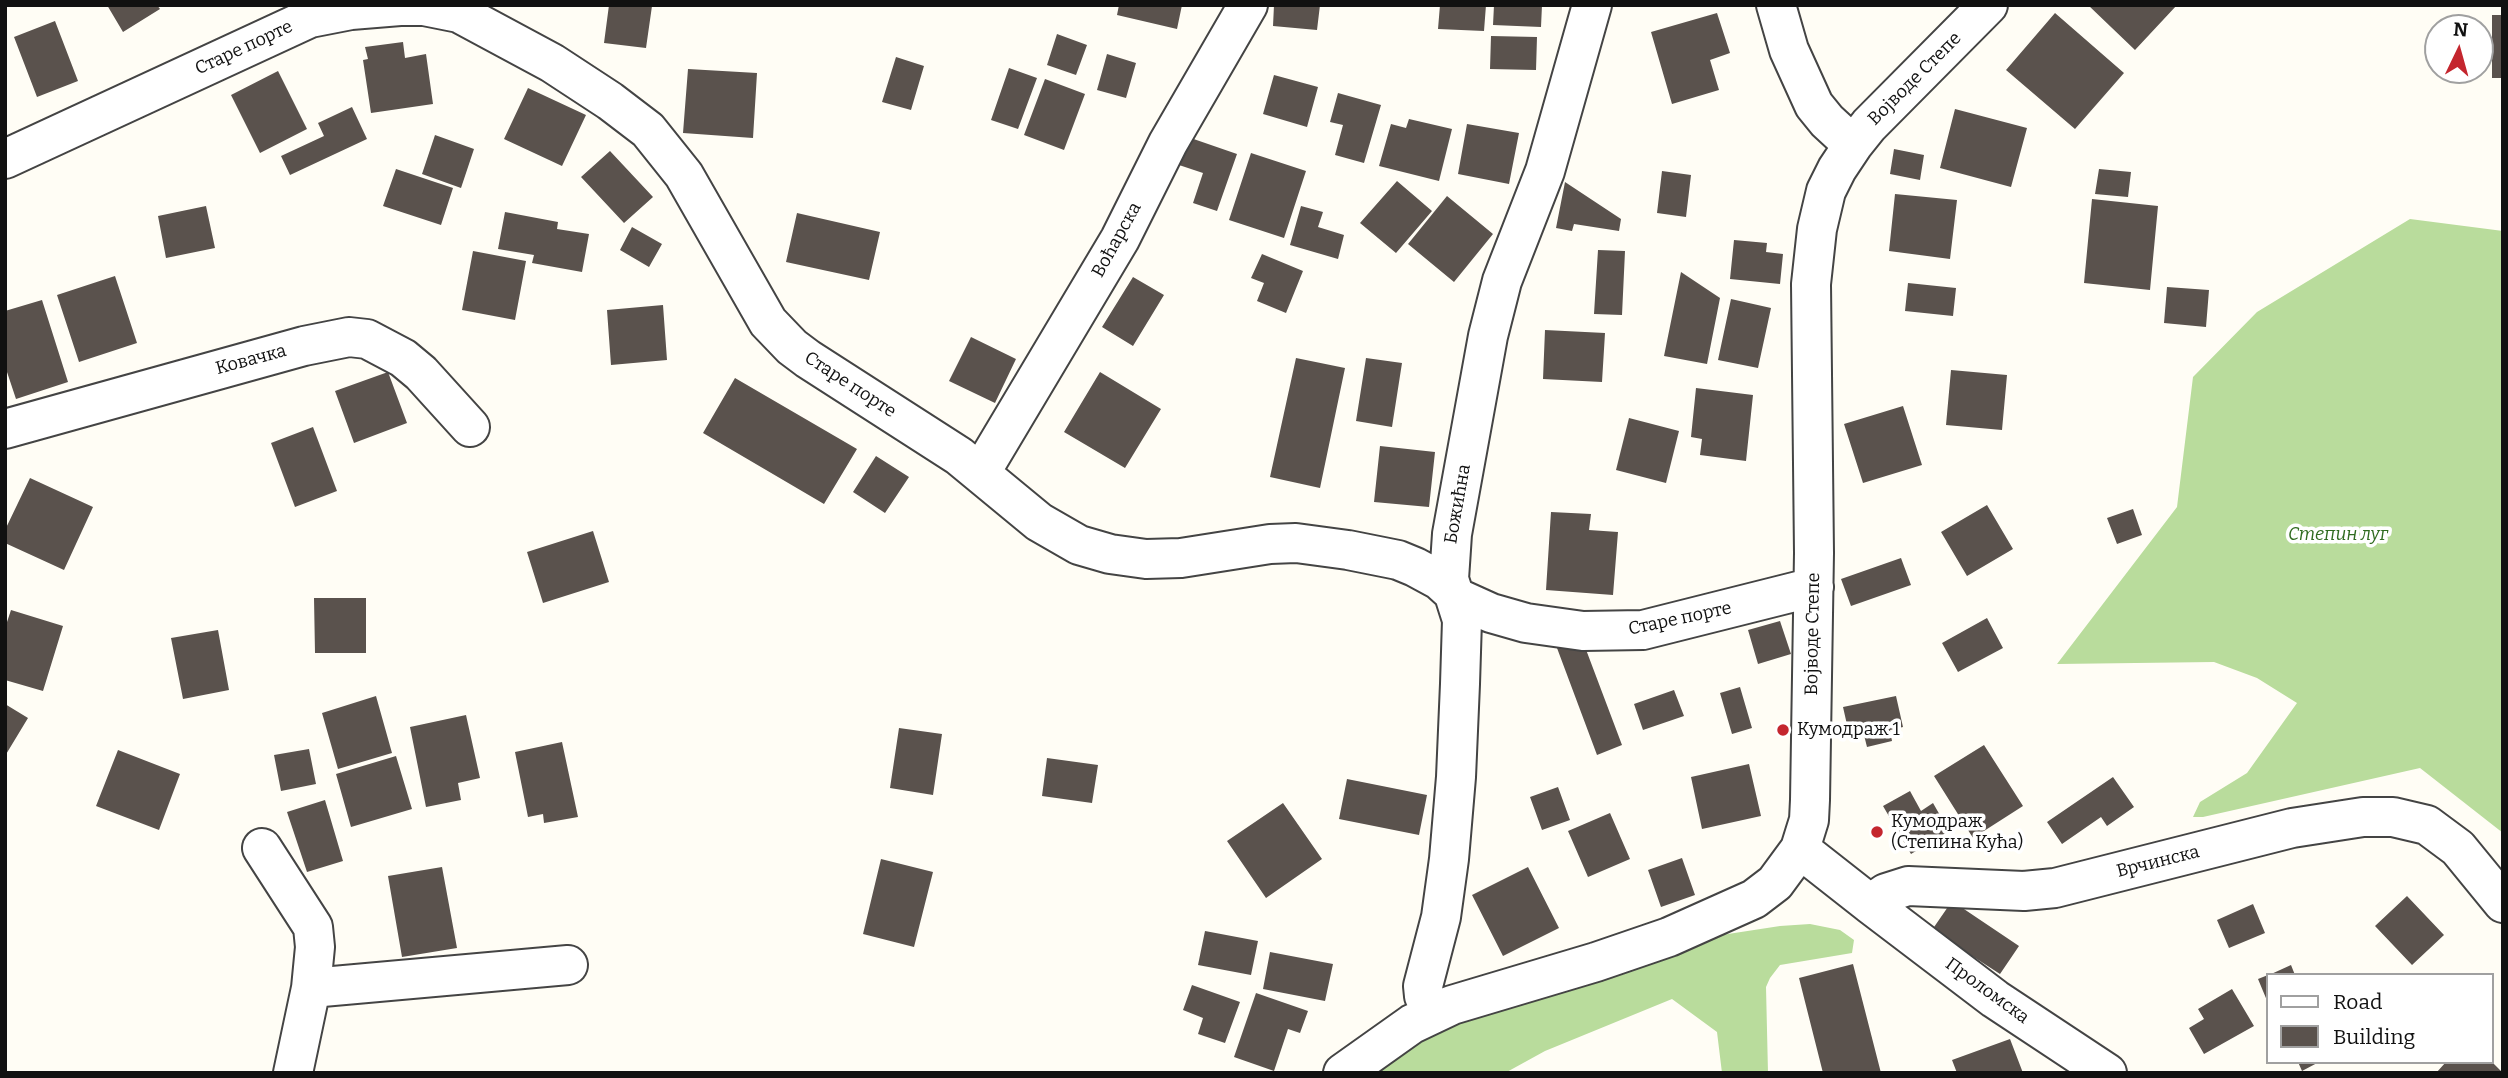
<!DOCTYPE html>
<html>
<head>
<meta charset="utf-8">
<style>
  body { margin:0 }
  #map { position:relative; width:2508px; height:1078px; overflow:hidden; background:#fffdf5; font-family:Bitter,serif }
  canvas { display:block }
  .frame { position:absolute; inset:0; border:7px solid #111; pointer-events:none }
  .legend { position:absolute; left:2266px; top:973px; width:228px; height:91px; box-sizing:border-box; background:#fff; border:2px solid #a0a0a0; margin:0; padding:9px 12px; list-style:none; font-size:21px; color:#111 }
  .legend li { display:flex; align-items:center; gap:14px; height:35px }
  .legend b { width:35px; border:2px solid #a0a0a0 }
  .north { position:absolute; left:2424px; top:14px; width:70px; height:70px; box-sizing:border-box; background:#fff; border:2px solid #a0a0a0; border-radius:50%; rotate:5deg; font-size:19px; font-weight:700; line-height:28px; text-align:center; color:#111 }
  .north::after { content:''; display:block; margin:auto; width:24px; height:32px; background:#c4262e; clip-path:polygon(50% 0,100% 100%,50% 72%,0 100%) }
</style>
</head>
<body>
<div id="map">
<canvas width="2508" height="1078"></canvas>
<div class="frame"></div>
<ul class="legend">
<li><b style="height:9px;background:#fff"></b>Road</li>
<li><b style="height:19px;background:#5a524d"></b>Building</li>
</ul>
<div class="north">N</div>
</div>
<script>
const ctx = document.querySelector('canvas').getContext('2d');
ctx.lineJoin = 'round';
function fillPath(path, color) { ctx.fillStyle = color; ctx.fill(path, 'evenodd'); }
const toPath = rows => new Path2D(rows.map(r => 'M' + r).join(''));
function stroke(path, color, width, dash) { ctx.strokeStyle = color; ctx.lineWidth = width; ctx.lineCap = dash ? 'butt' : 'round'; ctx.setLineDash(dash || []); ctx.stroke(path); }
function write(font, color, halo, rows, align = 'center') {
  ctx.font = font + ' Bitter,serif'; ctx.lineWidth = 7; ctx.setLineDash([]); ctx.textBaseline = 'middle'; ctx.strokeStyle = halo; ctx.fillStyle = color; for (const [text, x, y, turn = 0] of rows) {
    ctx.save(); ctx.translate(x, y); ctx.rotate((+turn || 0) * Math.PI / 180); ctx.textAlign = isNaN(turn) ? turn : align; if (halo) ctx.strokeText(text, 0, 0); ctx.fillText(text, 0, 0); ctx.restore();
  }
}
fillPath(toPath([
  [2410,219,2503,231,2503,833,2420,768,2203,817,2193,817,2200,802,2247,773,2297,703,2257,678,2214,662,2057,664,2177,507,2193,377,2257,312],
  [1810,924,1840,930,1854,940,1852,953,1780,965,1770,978,1766,987,1768,1073,1722,1073,1717,1032,1672,999,1545,1051,1505,1073,1370,1073,1442,1030,1702,938,1780,926]
]), '#b9dc9c');
fillPath(toPath([
  [107,5,157,5,160,9,123,32],
  [609,5,652,6,646,48,604,43],
  [1119,5,1182,5,1177,29,1117,15],
  [1274,5,1320,5,1317,30,1273,26],
  [1440,5,1486,5,1484,31,1438,29],
  [1494,5,1542,5,1541,27,1493,25],
  [2088,5,2177,5,2135,50],
  [1717,13,1730,53,1710,60,1719,90,1672,104,1651,32],
  [2055,13,2124,73,2075,129,2006,70],
  [2492,15,2503,15,2503,78,2492,78],
  [55,21,78,81,37,97,14,37],
  [1057,34,1087,45,1076,75,1047,65],
  [1491,36,1537,37,1536,70,1490,69],
  [403,42,405,58,426,54,433,104,371,113,363,60,368,59,365,47],
  [1107,54,1136,63,1126,98,1097,90],
  [896,57,924,66,911,110,882,102],
  [1009,68,1037,78,1018,129,991,120],
  [688,69,757,73,753,138,683,133],
  [278,71,307,129,260,153,231,95],
  [1274,75,1318,87,1307,127,1263,114],
  [1045,79,1085,94,1064,150,1024,135],
  [528,88,586,115,562,166,504,139],
  [1338,93,1381,105,1364,163,1335,155,1343,125,1330,122],
  [352,107,367,139,290,175,281,156,324,136,318,123],
  [1955,109,2027,128,2011,187,1940,168],
  [1409,119,1452,129,1439,181,1379,166,1391,124,1406,128],
  [1467,124,1519,133,1509,184,1458,174],
  [435,135,474,149,461,188,422,174],
  [1182,135,1237,154,1217,211,1193,203,1203,173,1173,163],
  [1894,149,1924,155,1920,180,1890,174],
  [610,151,653,197,624,223,581,177],
  [1251,153,1306,171,1284,238,1229,220],
  [396,169,453,188,441,225,383,206],
  [2099,169,2131,172,2128,197,2095,194],
  [1662,171,1691,175,1686,217,1657,213],
  [1397,181,1432,211,1396,253,1360,223],
  [1565,182,1621,219,1619,231,1574,224,1572,231,1556,228],
  [1895,194,1957,200,1950,259,1889,251],
  [1447,196,1493,234,1454,282,1408,244],
  [2092,199,2158,206,2150,290,2084,283],
  [206,206,215,248,166,258,158,216],
  [1301,206,1323,212,1318,227,1344,235,1338,259,1290,245],
  [505,212,558,222,557,229,589,234,582,272,532,263,534,255,498,249],
  [797,213,880,232,869,280,786,262],
  [632,227,662,244,649,267,620,250],
  [1734,240,1767,243,1766,252,1783,254,1780,284,1730,279],
  [1598,250,1625,251,1622,315,1594,314],
  [473,251,526,261,515,320,462,310],
  [1262,254,1303,271,1286,313,1257,301,1264,283,1251,278],
  [1681,272,1720,298,1707,364,1664,356],
  [115,276,137,343,79,362,57,295],
  [1133,277,1164,295,1133,346,1102,327],
  [1908,283,1956,288,1953,316,1905,311],
  [2167,287,2209,290,2206,327,2164,323],
  [1731,299,1771,308,1758,368,1718,360],
  [42,300,68,382,16,399,5,366,5,311],
  [663,305,667,360,611,365,607,310],
  [1545,330,1605,333,1602,382,1543,379],
  [971,337,1016,359,995,403,949,381],
  [1296,358,1345,368,1320,488,1270,477],
  [1366,358,1402,363,1392,427,1356,421],
  [1951,370,2007,375,2002,430,1946,425],
  [388,372,407,423,354,443,335,391],
  [1100,372,1161,409,1125,468,1064,432],
  [735,378,857,449,824,504,703,433],
  [1696,388,1753,395,1746,461,1700,455,1702,439,1691,437],
  [1903,406,1922,465,1863,483,1844,424],
  [1629,418,1679,431,1666,483,1616,470],
  [313,427,337,491,295,507,271,443],
  [1380,446,1435,452,1429,507,1374,502],
  [876,456,909,477,885,513,853,492],
  [30,478,93,507,64,570,5,543,5,530],
  [1987,505,2013,549,1967,576,1941,532],
  [2133,509,2142,535,2117,544,2107,518],
  [1551,512,1591,514,1589,530,1618,532,1613,595,1546,590],
  [593,531,609,582,543,603,527,552],
  [1901,558,1911,585,1851,606,1841,579],
  [314,598,366,598,366,653,315,653],
  [11,610,63,626,43,691,5,680,5,628],
  [1987,618,2003,648,1958,672,1942,643],
  [1780,621,1791,654,1758,664,1748,630],
  [218,630,229,690,183,699,171,638],
  [1582,639,1622,745,1597,755,1557,648],
  [1740,687,1752,728,1732,734,1720,693],
  [1674,690,1684,716,1643,730,1634,704],
  [376,696,392,753,338,769,322,713],
  [1896,696,1903,727,1890,730,1892,741,1867,747,1864,735,1850,738,1843,707],
  [5,704,28,718,5,756],
  [466,715,480,778,458,783,461,800,426,807,410,727],
  [899,728,942,734,933,795,890,788],
  [562,742,578,817,544,823,543,814,528,817,515,752],
  [1984,745,2023,806,1973,838,1934,776],
  [309,749,316,784,281,791,274,755],
  [118,750,180,774,159,830,96,806],
  [396,756,412,809,351,827,336,774],
  [1047,758,1098,765,1092,803,1042,796],
  [1749,764,1761,816,1702,829,1691,777],
  [2113,777,2134,807,2107,826,2101,817,2062,844,2047,822],
  [1347,779,1427,795,1419,835,1339,819],
  [1558,787,1570,820,1542,830,1530,797],
  [1910,791,1921,811,1933,803,1949,831,1911,854,1883,806],
  [325,800,343,861,307,872,287,812],
  [1283,803,1322,859,1266,898,1227,841],
  [1610,813,1630,859,1588,877,1568,831],
  [1682,858,1695,895,1661,907,1648,870],
  [881,859,933,872,914,947,863,934],
  [442,867,457,948,402,957,388,876],
  [1528,867,1559,928,1503,956,1472,895],
  [2407,896,2444,935,2412,965,2375,926],
  [1952,901,2019,946,2000,974,1932,930],
  [2253,904,2265,933,2229,948,2217,920],
  [1205,931,1258,941,1251,975,1198,965],
  [1270,952,1333,964,1325,1001,1263,989],
  [1853,964,1881,1073,1823,1073,1799,978],
  [2291,965,2295,975,2269,975],
  [2268,975,2268,1003,2258,979],
  [1192,985,1240,1002,1225,1043,1198,1034,1203,1018,1183,1010],
  [2232,989,2254,1026,2204,1054,2189,1028,2204,1019,2198,1009],
  [1256,993,1308,1011,1300,1033,1288,1029,1274,1071,1234,1057],
  [2010,1039,2023,1073,1957,1073,1952,1060],
  [2298,1062,2319,1062,2302,1071],
  [2446,1062,2492,1062,2503,1073,2436,1073]
]), '#5a524d');
const minor = toPath([
  [1776,5,1789,50,1814,105,1827,121,1853,145],
  [5,159,310,18,351,10,400,6,424,6,459,13,552,63,610,101,648,130,684,175,768,322,792,347,808,359,959,456,1039,522,1079,545,1110,554,1146,559,1181,558,1270,544,1296,543,1348,550,1398,560,1415,567,1439,580,1460,599,1491,613,1526,623,1583,631,1643,630,1814,587],
  [5,429,304,346,349,337,367,339,403,358,421,373,470,427],
  [981,472,1120,239,1168,143,1248,5],
  [262,848,313,927,315,947,311,988,293,1073],
  [1800,849,1870,904,1886,893,1908,886,2024,891,2055,888,2292,828,2363,817,2393,817,2427,825,2458,848,2503,903],
  [1870,904,1995,999,2107,1073],
  [311,988,568,965],
  [1432,1014,1424,996,1423,986,1441,917,1449,859,1456,777,1460,684,1462,620,1449,579,1452,534,1488,336,1502,281,1545,171,1592,5],
  [1343,1073,1412,1024,1452,1005,1596,962,1669,937,1754,899,1775,883,1800,849,1809,820,1810,800,1814,553,1811,284,1817,229,1826,191,1837,169,1853,145,1869,125,1988,5]
]);
stroke(minor, '#444', 42);
stroke(minor, '#fff', 38);
for (const [x, y, r, color] of [
  [1783,730,7,"#c4262e"],
  [1877,832,7,"#c4262e"]
]) { const dot = new Path2D(); dot.arc(x, y, r, 0, 2 * Math.PI); ctx.fillStyle = color; ctx.fill(dot); stroke(dot, '#fff', 2.5); }
write('18px', '#111', '#fff', [
  ["Старе порте",244,48,-25],
  ["Војводе Степе",1915,79,-45],
  ["Воћарска",1117,240,-61],
  ["Ковачка",251,360,-15],
  ["Старе порте",850,385,33],
  ["Божићна",1458,504,-80],
  ["Старе порте",1680,619,-12],
  ["Војводе Степе",1813,634,-89],
  ["Врчинска",2158,862,-14],
  ["Проломска",1987,991,36]
]);
write('italic 18px', '#2f6b1f', '#fff', [
  ["Степин луг",2338,535]
]);
write('18px', '#111', '#fff', [
  ["Кумодраж 1",1797,730],
  ["Кумодраж",1891,822],
  ["(Степина Кућа)",1891,843]
], 'left');
</script>
</body>
</html>
